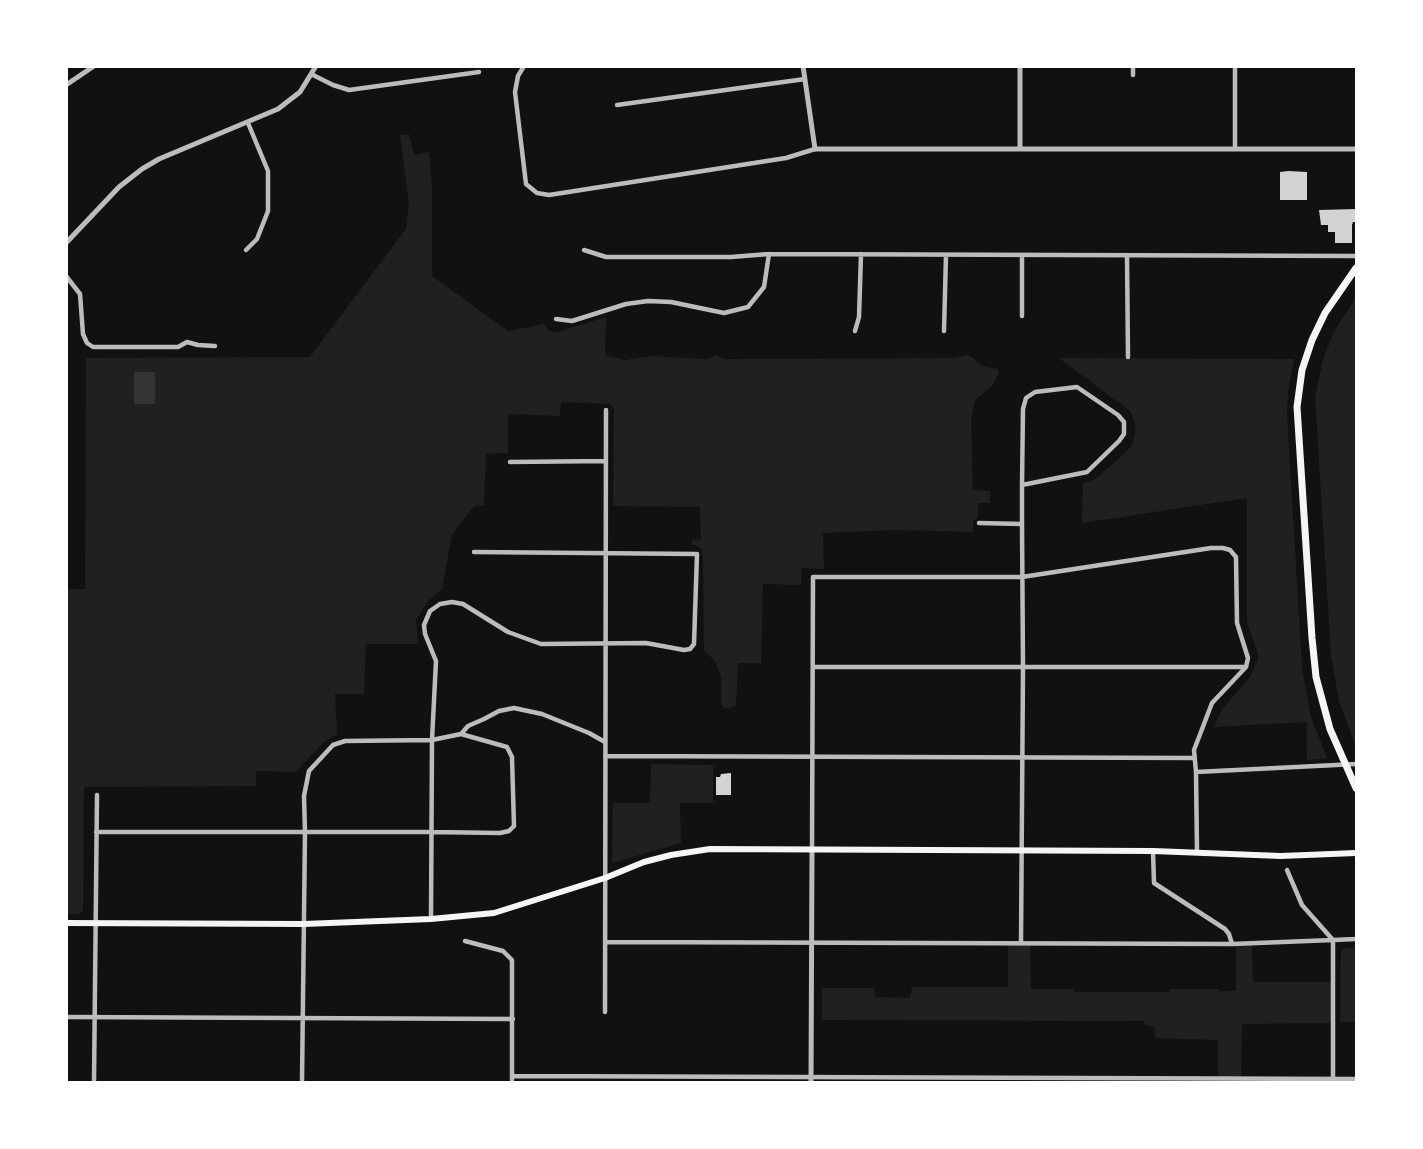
<!DOCTYPE html>
<html>
<head>
<meta charset="utf-8">
<style>
  body { margin:0 }
  #map { position:relative; width:1423px; height:1149px; overflow:hidden; background:#111; font-family:"Fira Sans Condensed",sans-serif }
  canvas { display:block }
  .frame { position:absolute; inset:0; border:68px solid #fff; pointer-events:none }
</style>
</head>
<body>
<div id="map">
<canvas width="1423" height="1149"></canvas>
<div class="frame"></div>
</div>
<script>
const ctx = document.querySelector('canvas').getContext('2d');
ctx.lineJoin = 'round';
function fillPath(path, color) { ctx.fillStyle = color; ctx.fill(path, 'evenodd'); }
const toPath = rows => new Path2D(rows.map(r => 'M' + r).join(''));
function stroke(path, color, width, dash) { ctx.strokeStyle = color; ctx.lineWidth = width; ctx.lineCap = dash ? 'butt' : 'round'; ctx.setLineDash(dash || []); ctx.stroke(path); }
fillPath(toPath([
  [409,134,414,155,429,152,432,187,432,276,508,331,544,324,549,331,558,332,606,317,605,355,625,360,650,356,707,359,716,355,724,359,955,358,967,355,974,358,976,362,985,367,998,369,999,372,993,385,975,400,971,419,973,490,990,491,990,503,978,503,978,517,973,521,973,532,897,530,823,533,824,569,801,568,801,585,763,584,761,663,738,663,736,705,731,708,725,708,721,704,721,677,715,661,704,650,703,555,701,548,692,544,692,540,701,539,700,507,613,506,614,409,610,404,561,402,560,416,508,414,508,453,486,454,484,505,474,506,452,535,442,589,427,602,416,620,418,644,366,644,364,694,335,694,337,734,322,744,296,772,256,771,256,786,84,787,83,911,78,914,67,914,66,589,85,589,86,358,310,357,406,229,409,203,400,135],
  [1356,297,1356,747,1339,701,1331,656,1315,397,1323,359,1335,330],
  [1059,358,1294,359,1288,391,1287,415,1302,668,1311,717,1327,758,1307,760,1307,722,1214,727,1222,709,1251,676,1258,659,1257,651,1247,622,1247,498,1082,523,1083,483,1096,479,1127,451,1133,443,1136,426,1131,412],
  [651,764,713,765,713,803,680,803,681,843,612,863,613,803,650,803],
  [1008,944,1030,944,1031,989,1073,989,1074,992,1169,992,1170,989,1218,989,1219,991,1236,991,1236,945,1252,945,1253,982,1331,982,1331,1023,1242,1024,1241,1077,1218,1077,1218,1040,1155,1038,1155,1027,1144,1025,1144,1021,822,1020,822,988,874,988,875,997,910,998,912,987,1008,987],
  [1356,947,1356,1022,1340,1022,1341,951,1344,948]
]), '#202020');
fillPath(toPath([
  [134,372,155,372,155,404,134,404]
]), '#333');
fillPath(toPath([
  [1288,171,1307,172,1307,200,1280,200,1280,172],
  [1356,209,1356,222,1353,222,1352,225,1352,243,1335,243,1335,232,1328,232,1328,225,1321,225,1319,210],
  [731,773,731,795,716,795,716,777,720,777,721,774]
]), '#d3d3d3');
stroke(toPath([
  [524,66,518,76,515,92,526,184,537,193,549,195,786,158,815,149],
  [313,75,333,85,349,90,479,72],
  [1133,75,1133,66],
  [617,105,805,79],
  [1235,149,1235,66],
  [246,250,257,239,268,211,268,171,248,123],
  [584,250,606,257,731,257,769,254,1356,256],
  [1022,255,1022,316],
  [1127,255,1128,357],
  [66,276,80,294,83,334,87,343,93,347,178,347,187,342,198,345,215,346],
  [556,319,572,321,626,304,648,301,671,302,724,313,748,307,764,287,769,254],
  [855,331,859,317,861,254],
  [944,331,946,255],
  [510,462,606,461],
  [979,523,1022,524],
  [813,667,1246,667],
  [461,734,468,726,484,719,499,711,514,708,542,714,589,733,605,742],
  [605,756,1193,758],
  [1196,772,1356,764],
  [96,832,432,832,500,833,509,831,514,826,512,757,507,747,461,734,432,740,345,741,333,745,309,771,304,796,305,832,302,1082],
  [812,849,813,577,1022,577,1211,548,1223,548,1230,550,1236,557,1237,623,1248,658,1246,667,1212,703,1194,750,1196,772,1197,852],
  [1153,851,1154,883,1225,929,1229,934,1232,944],
  [1287,870,1302,905,1333,940,1356,939],
  [431,919,432,740,436,661,425,634,424,625,430,611,440,604,452,602,463,604,508,632,541,644,646,643,684,650,690,649,694,644,697,554,474,552],
  [465,941,503,951,512,960,512,1082],
  [605,942,1232,944,1333,940,1333,1078],
  [1021,943,1023,668,1022,524,1022,485,1023,409,1026,398,1035,392,1077,387,1118,415,1124,422,1124,434,1119,441,1087,472,1022,485],
  [605,1012,606,410],
  [66,1017,513,1019],
  [512,1076,1356,1079],
  [94,1082,97,795]
]), '#bcbcbc', 4.5);
stroke(toPath([
  [803,66,815,149,1356,149],
  [1020,66,1020,149],
  [66,85,94,66],
  [66,243,119,187,142,169,159,159,278,109,300,92,316,66],
  [811,1082,812,850]
]), '#bcbcbc', 5);
stroke(toPath([
  [66,923,304,924,431,919,494,913,605,878,644,862,671,855,710,849,1153,851,1281,856,1356,853]
]), '#f5f5f5', 6);
stroke(toPath([
  [1356,268,1325,313,1312,340,1302,370,1297,407,1312,638,1316,677,1330,729,1356,788]
]), '#f5f5f5', 7);
</script>
</body>
</html>
